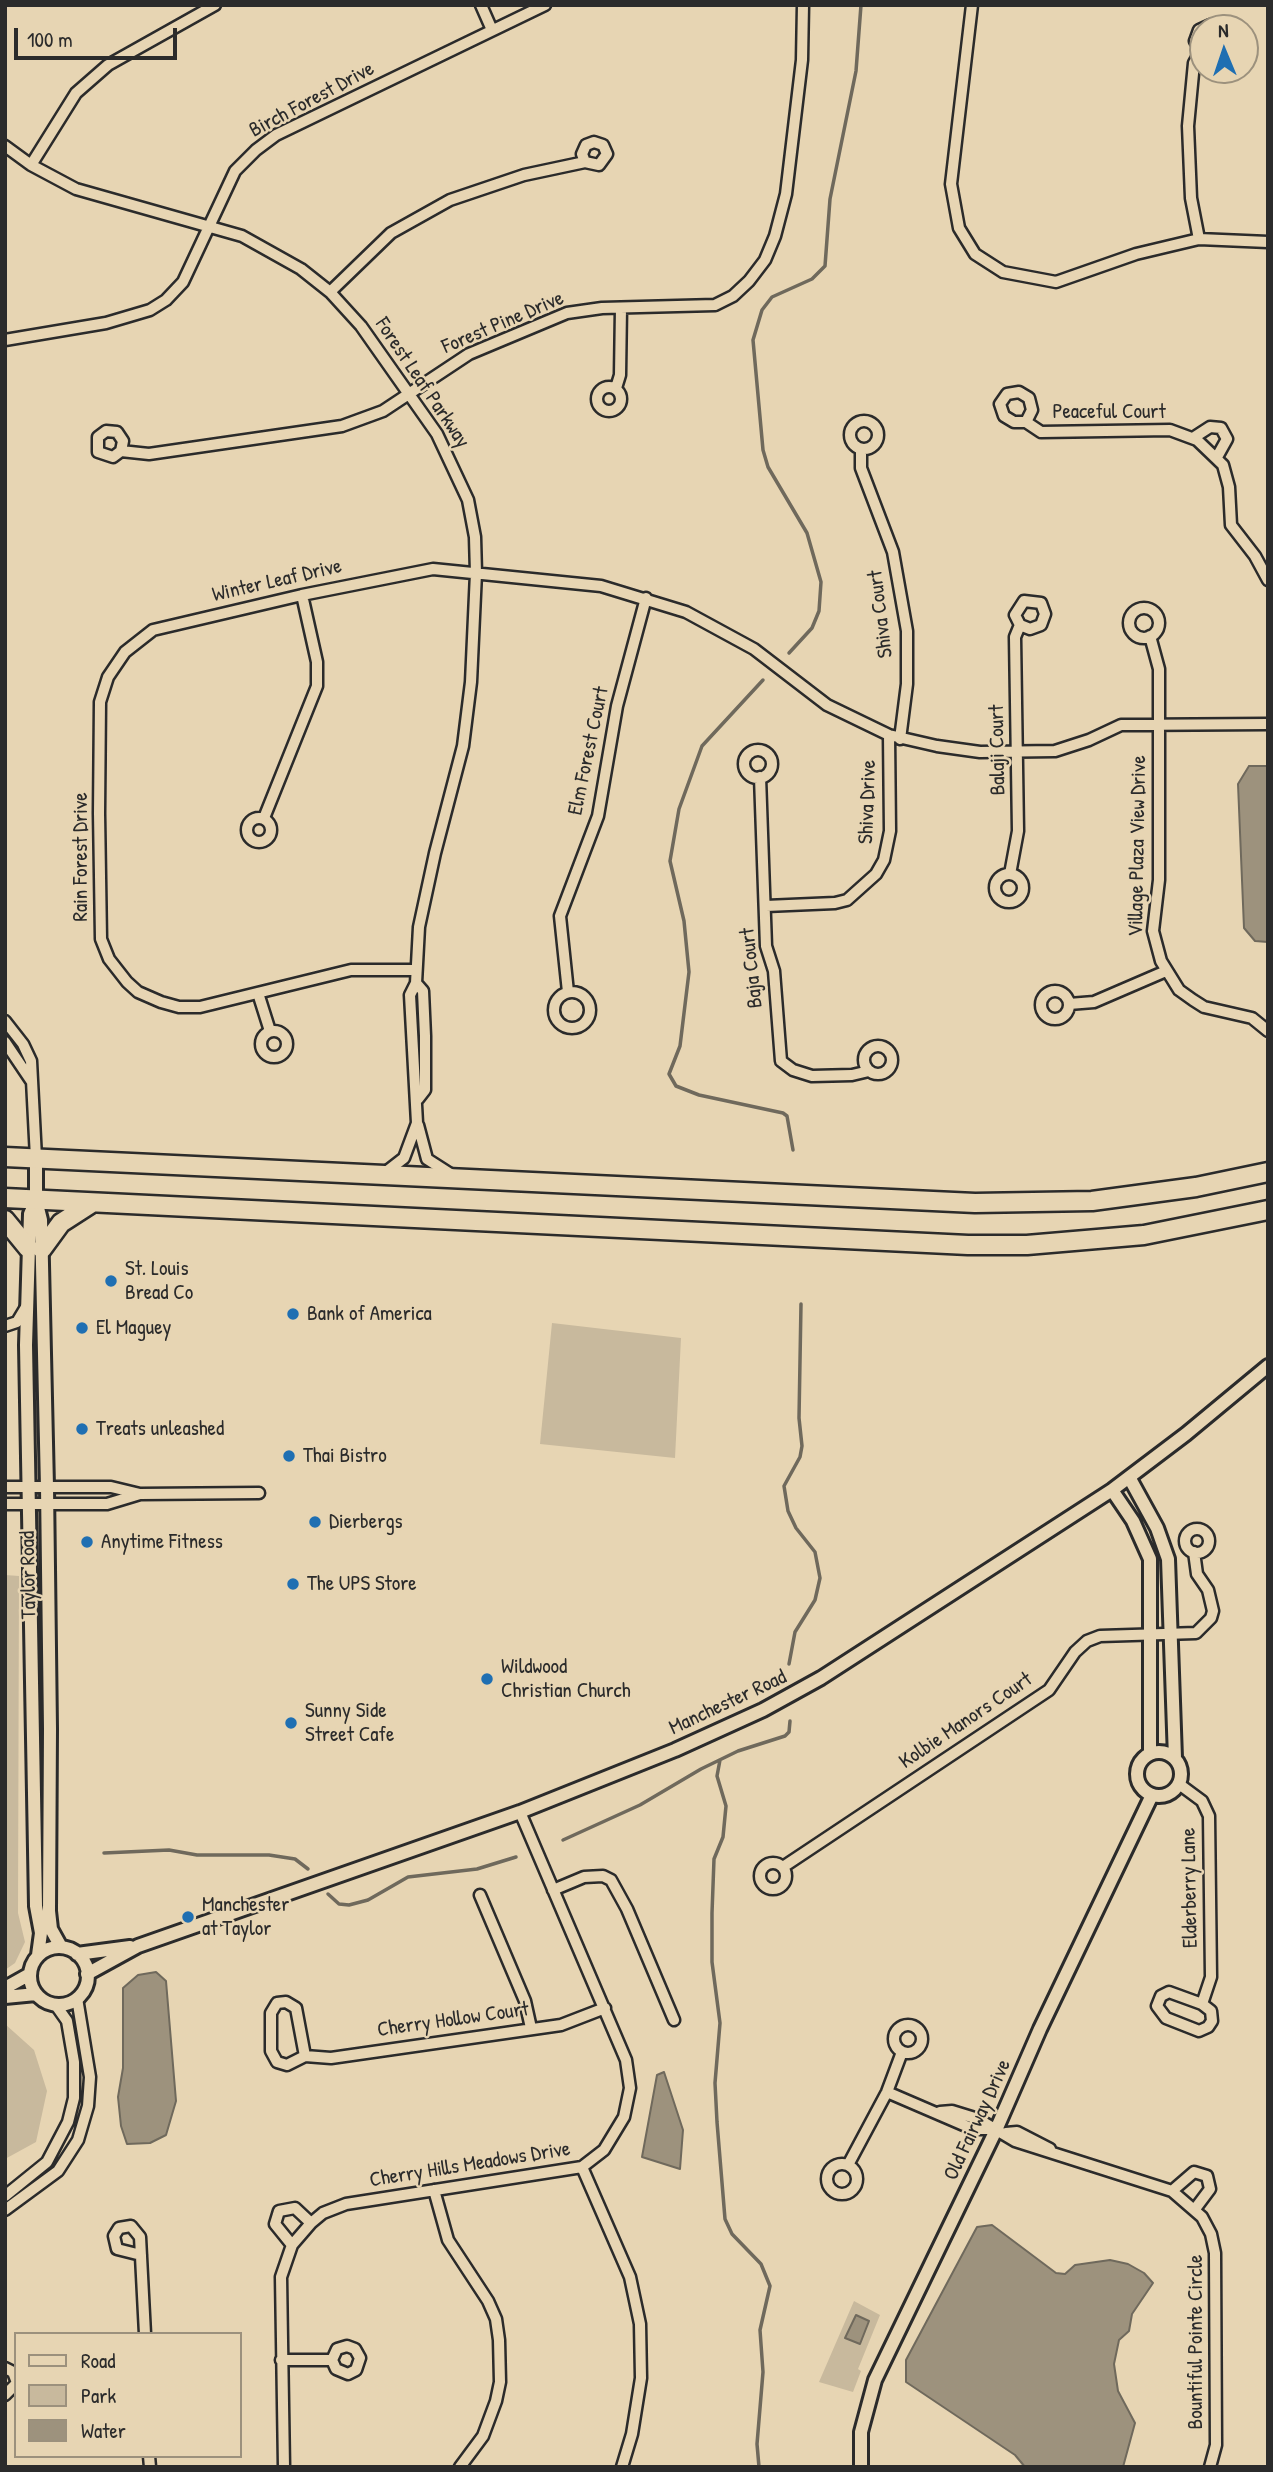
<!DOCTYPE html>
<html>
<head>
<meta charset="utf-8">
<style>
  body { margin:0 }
  #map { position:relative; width:1273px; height:2472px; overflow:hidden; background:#e7d5b3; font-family:"Patrick Hand",sans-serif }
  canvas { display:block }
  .frame { position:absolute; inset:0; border:7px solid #2b2b2b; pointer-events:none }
  .legend { position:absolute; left:14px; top:2332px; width:228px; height:126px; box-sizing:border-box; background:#e7d5b3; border:2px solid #9c917d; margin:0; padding:9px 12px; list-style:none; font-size:21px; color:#2b2b2b }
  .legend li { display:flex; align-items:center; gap:14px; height:35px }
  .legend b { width:35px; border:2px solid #9c917d }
  .north { position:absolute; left:1189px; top:14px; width:70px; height:70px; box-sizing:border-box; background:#e7d5b3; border:2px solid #9c917d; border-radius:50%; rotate:358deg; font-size:19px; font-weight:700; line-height:28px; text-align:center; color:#2b2b2b }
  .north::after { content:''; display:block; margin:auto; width:24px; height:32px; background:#1f6fb2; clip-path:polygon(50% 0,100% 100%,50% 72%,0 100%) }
  .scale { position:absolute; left:14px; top:28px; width:163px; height:32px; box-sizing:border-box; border:4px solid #2b2b2b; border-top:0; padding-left:9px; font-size:21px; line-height:24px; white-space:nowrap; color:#2b2b2b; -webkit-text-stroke:5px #e7d5b3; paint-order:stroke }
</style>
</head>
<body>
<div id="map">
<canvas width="1273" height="2472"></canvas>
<div class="frame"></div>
<ul class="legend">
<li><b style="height:9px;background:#e7d5b3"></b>Road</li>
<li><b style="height:19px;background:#c8b99d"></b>Park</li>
<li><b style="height:19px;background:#9d927d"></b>Water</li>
</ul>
<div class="north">N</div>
<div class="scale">100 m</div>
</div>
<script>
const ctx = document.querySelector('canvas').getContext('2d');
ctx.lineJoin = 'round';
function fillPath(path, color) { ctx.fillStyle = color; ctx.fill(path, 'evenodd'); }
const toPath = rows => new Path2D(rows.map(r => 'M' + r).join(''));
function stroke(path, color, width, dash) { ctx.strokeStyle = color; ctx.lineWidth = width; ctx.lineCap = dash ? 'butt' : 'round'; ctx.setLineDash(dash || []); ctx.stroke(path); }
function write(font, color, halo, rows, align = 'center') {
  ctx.font = font + ' "Patrick Hand",sans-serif'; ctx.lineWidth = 5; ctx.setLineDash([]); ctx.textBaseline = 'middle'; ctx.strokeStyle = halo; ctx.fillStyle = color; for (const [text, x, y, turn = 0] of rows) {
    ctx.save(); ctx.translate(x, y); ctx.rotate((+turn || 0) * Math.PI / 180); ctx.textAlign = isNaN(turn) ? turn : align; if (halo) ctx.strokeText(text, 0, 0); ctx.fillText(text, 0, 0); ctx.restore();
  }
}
fillPath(toPath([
  [552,1323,681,1338,675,1458,540,1444],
  [5,1575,19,1576,18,1913,25,1942,15,1963,5,1970],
  [5,2024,34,2050,47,2091,36,2142,5,2159],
  [854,2301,880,2315,858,2369,861,2371,853,2392,819,2382]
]), '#c8b99d');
const water = toPath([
  [1249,766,1268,766,1268,942,1255,941,1244,928,1238,784,1249,766],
  [156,1972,166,1981,176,2101,166,2135,150,2143,127,2144,121,2126,118,2097,123,2068,123,1988,138,1975,156,1972],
  [664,2072,683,2130,680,2169,642,2157,657,2075,664,2072],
  [992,2225,1056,2273,1065,2274,1075,2265,1110,2260,1128,2264,1144,2273,1153,2283,1132,2314,1129,2331,1119,2340,1114,2364,1118,2391,1135,2423,1123,2467,1025,2467,1015,2455,906,2382,906,2360,977,2227,992,2225],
  [856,2315,869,2321,860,2344,845,2338,856,2315]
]);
fillPath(water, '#9d927d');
stroke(water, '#6f695c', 2);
stroke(toPath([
  [789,653,812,628,819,611,821,582,807,533,768,467,763,450,753,340,762,310,772,297,812,279,825,266,830,199,856,71,861,5],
  [763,680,702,746,679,809,670,861,684,921,689,972,680,1046,669,1074,676,1086,699,1095,783,1113,787,1116,793,1150],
  [789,1664,795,1632,815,1600,820,1578,815,1552,796,1528,788,1511,784,1486,800,1457,802,1446,799,1418,801,1304],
  [720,1760,717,1776,726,1806,723,1837,714,1859,712,1913,712,1962,720,2023,715,2083,717,2122,725,2219,732,2234,761,2264,770,2286,760,2330,763,2372,757,2444,759,2467],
  [563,1840,640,1805,701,1769,738,1751,785,1736,789,1732,790,1721],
  [104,1853,169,1850,197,1855,269,1855,295,1859,308,1869],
  [328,1894,339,1904,349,1905,368,1900,408,1877,477,1869,516,1857]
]), '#6f695c', 3.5);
const minor = toPath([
  [481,5,492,30],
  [972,5,951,184,959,228,975,254,1003,272,1056,282,1136,254,1199,239,1268,242],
  [1203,54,1195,41,1199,30,1210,25,1219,28],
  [5,146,31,165,76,189,242,236,301,269,330,292,361,326,437,434,468,500,475,537,476,573,471,682,463,746,435,853,419,927,416,983,410,995,417,1123,404,1158,386,1172],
  [31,165,76,93,108,65,215,5],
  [1199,239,1191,198,1188,126,1194,63,1200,52],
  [330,292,391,233,450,200,524,175,585,162,599,165,607,154,603,145,594,142,586,145,582,154,585,162],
  [5,340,106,323,150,310,166,300,183,282,235,171,256,150,276,135,545,5],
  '597 399a12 12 0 1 1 24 0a12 12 0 1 1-24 0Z',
  [616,388,620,375,621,308],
  '850 435a14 14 0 1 1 28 0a14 14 0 1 1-28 0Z',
  [1026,422,1032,410,1029,398,1019,392,1007,394,1000,404,1004,416,1014,422,1026,422,1041,432,1170,430,1197,440,1223,465,1229,487,1231,525,1255,556,1268,580],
  [1193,438,1210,427,1221,428,1227,439,1217,457],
  [861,449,861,468,893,552,907,631,907,684,900,739],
  [121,451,123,441,117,432,106,431,98,437,98,452,113,457,121,451,149,454,342,426,383,411,469,354,567,313,602,308,715,305,733,296,749,281,765,260,775,236,786,194,802,60,803,5],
  '1129 623a15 15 0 1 1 30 0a15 15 0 1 1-30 0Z',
  [1150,636,1159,669,1159,880,1153,931,1161,961,1179,990,1193,1000,1204,1007,1252,1018,1268,1031],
  '744 764a14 14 0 1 1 28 0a14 14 0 1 1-28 0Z',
  [760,777,766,946,774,971,781,1061,793,1070,812,1076,852,1075,869,1071],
  '247 830a12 12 0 1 1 24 0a12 12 0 1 1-24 0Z',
  [264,818,317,686,317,662,302,595],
  '995 888a14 14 0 1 1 28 0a14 14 0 1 1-28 0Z',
  [1010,874,1018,831,1015,637,1020,625,1015,615,1024,601,1041,603,1045,614,1041,625,1030,629,1020,625],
  [766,906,835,903,847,900,876,874,884,860,890,831,889,735],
  [416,970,351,970,200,1007,179,1007,161,1002,138,992,127,982,109,959,101,939,99,813,100,702,108,677,125,652,153,630,302,595,433,569,601,586,686,612,754,649,827,705,889,735,937,746,980,752,1055,751,1089,740,1121,725,1268,724],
  [416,983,423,991,425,1036,425,1090,418,1099],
  '1041 1005a14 14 0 1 1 28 0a14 14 0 1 1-28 0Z',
  [568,992,560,916,598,816,617,706,646,598],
  '554 1010a18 18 0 1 1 36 0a18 18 0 1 1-36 0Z',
  [258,993,270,1031],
  [1069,1004,1094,1002,1166,971],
  [5,1021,23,1044,31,1061,36,1158],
  '261 1044a13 13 0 1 1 26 0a13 13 0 1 1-26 0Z',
  [5,1042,32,1082],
  '864 1060a14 14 0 1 1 28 0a14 14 0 1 1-28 0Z',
  [418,1125,427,1159,452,1175],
  [5,1326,17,1322,26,1307],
  [5,1487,111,1487,140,1494,107,1504,5,1504],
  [140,1494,259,1493],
  '1185 1541a12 12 0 1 1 24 0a12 12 0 1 1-24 0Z',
  [1179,1784,1202,1801,1209,1816,1211,1977,1202,2004,1169,1992,1161,1996,1157,2006,1166,2018,1199,2031,1208,2027,1212,2021,1211,2011,1202,2004],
  '760 1876a13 13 0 1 1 26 0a13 13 0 1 1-26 0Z',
  [783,1867,1049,1690,1075,1652,1087,1641,1100,1636,1196,1633,1211,1618,1213,1611,1208,1590,1197,1574,1194,1552],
  [553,1890,584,1877,603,1876,611,1880,627,1909,674,2020],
  [480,1895,525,2001,531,2028],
  '894 2039a14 14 0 1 1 28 0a14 14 0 1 1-28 0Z',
  [305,2056,296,2008,286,2002,277,2003,271,2013,271,2051,277,2062,287,2065,305,2056,331,2058,561,2025,605,2008],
  [887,2092,973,2129,992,2129],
  [940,2112,952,2111,978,2119,1015,2141,1172,2191,1202,2217,1211,2234,1215,2253,1216,2445,1210,2467],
  [1006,2133,1017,2132,1050,2149],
  '827 2179a15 15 0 1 1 30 0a15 15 0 1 1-30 0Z',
  [848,2165,887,2092,902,2052],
  [582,2167,630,2277,640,2324,641,2378,632,2434,622,2467],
  [434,2190,448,2240,488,2301,496,2319,499,2340,500,2382,496,2401,483,2436,460,2467],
  [1172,2191,1194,2172,1207,2176,1210,2189,1195,2209],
  [5,2196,47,2162,68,2122,74,2098,74,2062,67,2021,55,2004],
  [5,2210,58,2171,78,2140,88,2106,90,2077,77,1998],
  [292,2245,275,2224,279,2211,295,2208,311,2223],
  [141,2255,117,2249,114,2236,119,2228,131,2226,140,2237,145,2334],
  [281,2360,332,2360,336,2369,348,2374,356,2370,360,2358,355,2349,347,2346,337,2349,332,2360],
  [5,2368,13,2372,16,2380],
  [5,2395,16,2384],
  [149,2456,150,2467],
  [284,2467,281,2277,292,2245,311,2223,323,2213,346,2204,582,2167,604,2150,624,2117,630,2088,626,2060,520,1812]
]);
const tertiary = toPath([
  [36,1158,36,1200,41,1220,47,1487,50,1729,49,1911,51,1929,61,1947],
  [36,1200,30,1214,26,1345,36,1906,41,1933,38,1955],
  [1129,1477,1157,1528,1168,1559,1175,1758],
  [1112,1490,1133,1521,1150,1559,1150,1753],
  '1137 1774a22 22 0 1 1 44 0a22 22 0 1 1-44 0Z',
  '30 1976a29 29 0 1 1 58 0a29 29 0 1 1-58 0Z',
  [77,1954,130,1947],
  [87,1974,138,1946,520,1812,675,1750,763,1710,821,1678,1112,1490,1186,1434,1268,1366],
  [5,1988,30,1974],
  [5,1997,36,1994],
  [861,2467,861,2432,875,2380,996,2130,1040,2029,1152,1795]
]);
const trunk = toPath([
  [5,1157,975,1203,1092,1201,1196,1187,1268,1172],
  [5,1198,968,1245,1027,1245,1144,1235,1268,1210],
  [5,1220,28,1248],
  [42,1249,61,1223,92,1203]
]);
stroke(minor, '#2b2b2b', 15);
stroke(tertiary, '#2b2b2b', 18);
stroke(trunk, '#2b2b2b', 23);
stroke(minor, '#e7d5b3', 10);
stroke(tertiary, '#e7d5b3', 12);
stroke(trunk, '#e7d5b3', 18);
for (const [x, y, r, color] of [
  [111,1281,7,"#1f6fb2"],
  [293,1314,7,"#1f6fb2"],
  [82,1328,7,"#1f6fb2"],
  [82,1429,7,"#1f6fb2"],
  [289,1456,7,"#1f6fb2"],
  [315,1522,7,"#1f6fb2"],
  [87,1542,7,"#1f6fb2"],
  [293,1584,7,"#1f6fb2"],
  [487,1679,7,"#1f6fb2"],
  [291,1723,7,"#1f6fb2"],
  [188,1917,7,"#1f6fb2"]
]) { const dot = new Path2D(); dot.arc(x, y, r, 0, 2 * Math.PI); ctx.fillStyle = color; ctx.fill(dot); stroke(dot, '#e7d5b3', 2.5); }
write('21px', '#2b2b2b', '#e7d5b3', [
  ["Birch Forest Drive",312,100,-28],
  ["Forest Pine Drive",503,323,-23],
  ["Forest Leaf Parkway",422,383,56],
  ["Peaceful Court",1109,412],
  ["Winter Leaf Drive",277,581,-13],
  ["Shiva Court",881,614,-97],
  ["Balaji Court",998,750,-91],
  ["Elm Forest Court",589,751,-78],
  ["Shiva Drive",868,802,-88],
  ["Village Plaza View Drive",1138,846,-89],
  ["Rain Forest Drive",81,857,-90],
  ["Baja Court",752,968,-96],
  ["Taylor Road",29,1575,-91],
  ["Manchester Road",728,1703,-25],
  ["Kolbie Manors Court",966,1721,-34],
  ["Elderberry Lane",1190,1888,-91],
  ["Cherry Hollow Court",453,2020,-8],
  ["Old Fairway Drive",978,2120,-65],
  ["Cherry Hills Meadows Drive",470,2165,-9],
  ["Bountiful Pointe Circle",1196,2342,-90]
]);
write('21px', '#2b2b2b', '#e7d5b3', [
  ["St. Louis",125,1269],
  ["Bread Co",125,1293],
  ["Bank of America",307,1314],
  ["El Maguey",96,1328],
  ["Treats unleashed",96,1429],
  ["Thai Bistro",303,1456],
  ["Dierbergs",329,1522],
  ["Anytime Fitness",101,1542],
  ["The UPS Store",307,1584],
  ["Wildwood",501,1667],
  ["Christian Church",501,1691],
  ["Sunny Side",305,1711],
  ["Street Cafe",305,1735],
  ["Manchester",202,1905],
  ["at Taylor",202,1929]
], 'left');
</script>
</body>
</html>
